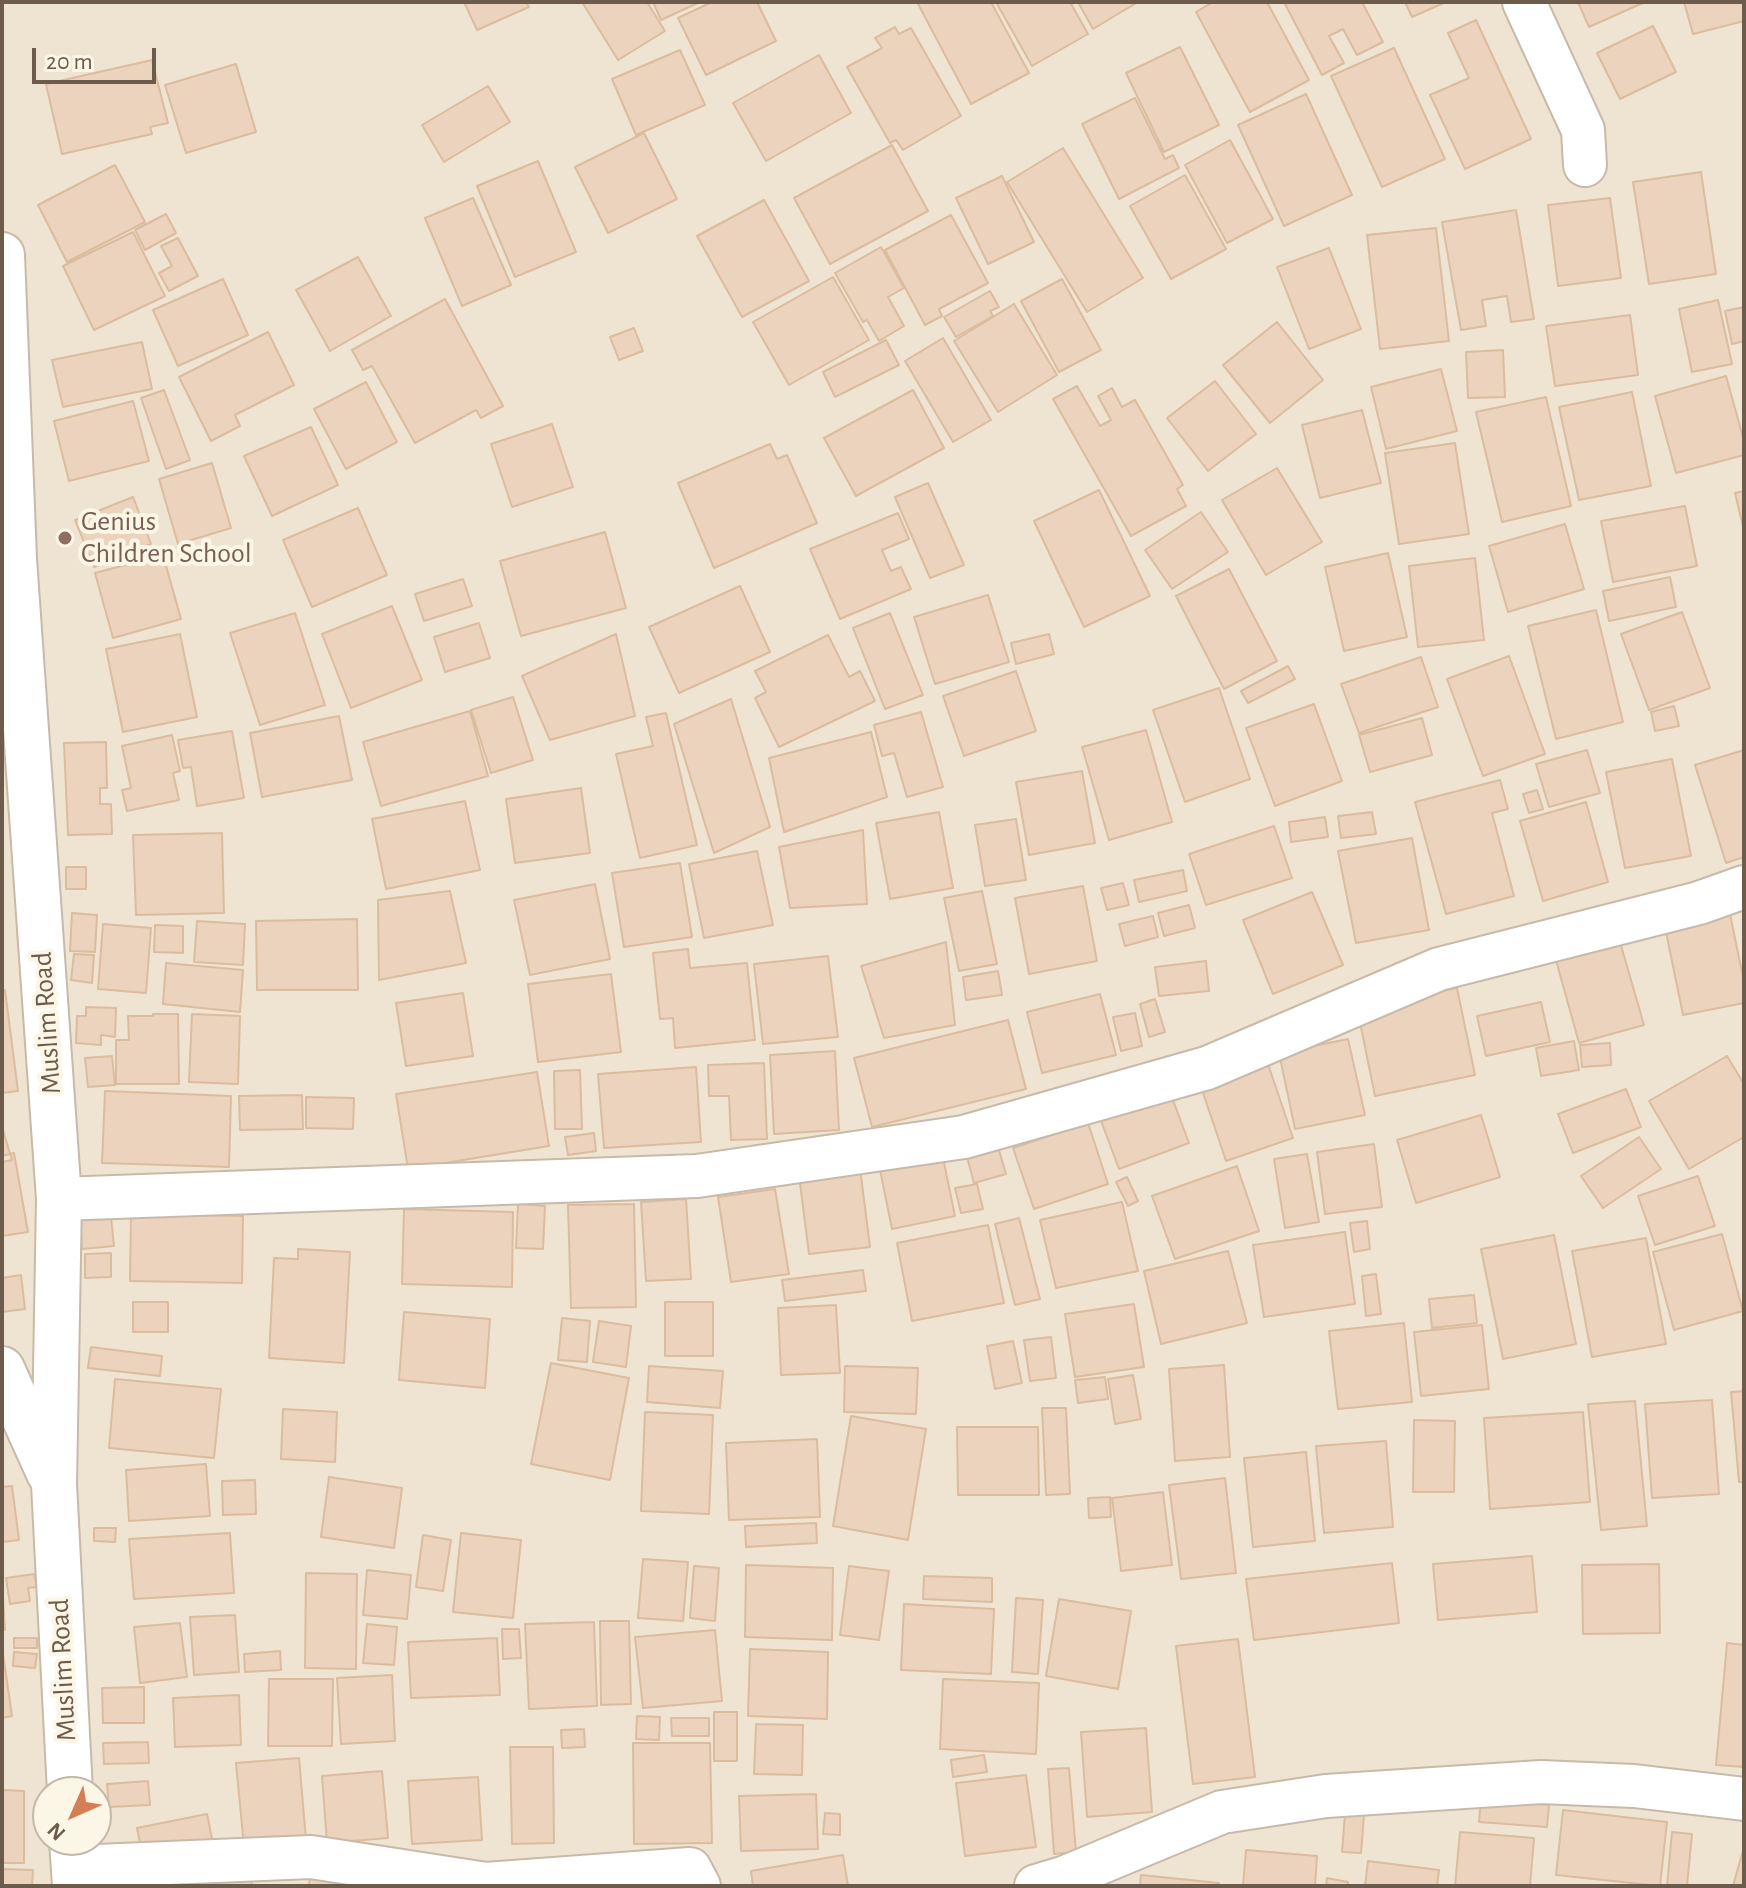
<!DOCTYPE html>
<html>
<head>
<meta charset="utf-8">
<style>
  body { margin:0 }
  #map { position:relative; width:1746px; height:1888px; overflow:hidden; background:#f9f2e2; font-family:"Alegreya Sans",sans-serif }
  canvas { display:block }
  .frame { position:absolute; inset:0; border:4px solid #6d5b4b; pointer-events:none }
  .north { position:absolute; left:32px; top:1776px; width:80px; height:80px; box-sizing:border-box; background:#fcf6e7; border:2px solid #c3b8a9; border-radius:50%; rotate:225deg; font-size:22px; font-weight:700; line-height:32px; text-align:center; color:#6d5b4b }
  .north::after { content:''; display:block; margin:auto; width:28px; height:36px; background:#d57d54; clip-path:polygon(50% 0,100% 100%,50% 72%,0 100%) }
  .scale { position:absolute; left:32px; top:48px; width:124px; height:36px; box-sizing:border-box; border:4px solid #6d5b4b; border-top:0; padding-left:10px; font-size:24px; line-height:28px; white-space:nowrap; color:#6d5b4b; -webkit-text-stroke:6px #fcf6e7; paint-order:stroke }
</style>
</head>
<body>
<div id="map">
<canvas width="1746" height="1888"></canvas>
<div class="frame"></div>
<div class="north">N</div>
<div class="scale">20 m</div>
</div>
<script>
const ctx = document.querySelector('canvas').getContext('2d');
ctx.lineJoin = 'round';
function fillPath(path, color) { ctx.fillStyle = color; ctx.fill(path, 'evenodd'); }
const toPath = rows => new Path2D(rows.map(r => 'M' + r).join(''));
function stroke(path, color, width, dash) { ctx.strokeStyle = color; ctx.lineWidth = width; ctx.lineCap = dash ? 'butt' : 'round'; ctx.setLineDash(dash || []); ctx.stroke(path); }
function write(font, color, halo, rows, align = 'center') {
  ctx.font = font + ' "Alegreya Sans",sans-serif'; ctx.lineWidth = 8; ctx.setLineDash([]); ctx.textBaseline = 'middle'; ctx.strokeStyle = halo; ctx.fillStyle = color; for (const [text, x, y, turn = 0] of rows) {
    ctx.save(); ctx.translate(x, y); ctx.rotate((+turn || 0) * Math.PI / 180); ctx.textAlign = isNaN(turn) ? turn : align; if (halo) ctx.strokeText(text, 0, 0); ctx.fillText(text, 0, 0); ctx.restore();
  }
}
fillPath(toPath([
  [2,2,1744,2,1744,1886,2,1886],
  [48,1792,96,1792,96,1840,48,1840]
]), '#efe4d1');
const building = toPath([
  [464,2,526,2,529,7,477,30,464,2],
  [582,2,647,2,665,31,618,60,582,2],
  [653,2,700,2,661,20,653,2],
  [712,2,757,2,776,41,706,75,678,18,712,2],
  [917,2,991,2,1029,73,971,104,917,2],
  [996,2,1070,2,1088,34,1032,66,996,2],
  [1078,2,1138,2,1093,29,1078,2],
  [1213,2,1267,2,1309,80,1250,112,1196,12,1213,2],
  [1284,2,1362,2,1383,42,1357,55,1343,29,1329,36,1344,63,1322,75,1284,2],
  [1405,2,1446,2,1412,17,1405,2],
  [1578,2,1645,2,1589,27,1578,2],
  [1684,2,1744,2,1744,21,1693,34,1684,2],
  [1476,20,1531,139,1465,169,1430,95,1469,78,1448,33,1476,20],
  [1653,26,1676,72,1620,99,1597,53,1653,26],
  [895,27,899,34,911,28,961,116,903,150,896,140,890,143,847,67,882,48,875,38,895,27],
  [1180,47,1219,125,1164,152,1126,73,1180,47],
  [1394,48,1445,159,1382,187,1331,76,1394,48],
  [680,50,705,105,636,135,612,79,680,50],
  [819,55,851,113,766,161,733,103,819,55],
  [152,60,168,123,150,127,152,134,62,154,46,84,152,60],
  [236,64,256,132,186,153,165,85,236,64],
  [488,86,510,122,444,162,422,125,488,86],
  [1306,94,1352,195,1284,226,1238,125,1306,94],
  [1135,98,1165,159,1173,155,1179,168,1119,199,1082,124,1135,98],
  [644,133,677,199,608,233,575,167,644,133],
  [1230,140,1273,219,1227,243,1185,165,1230,140],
  [892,145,928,211,830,264,794,198,892,145],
  [1063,148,1143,278,1087,312,1007,182,1063,148],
  [538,161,576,252,515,277,477,186,538,161],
  [115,165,145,222,67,262,38,205,115,165],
  [1701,172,1716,274,1649,284,1633,182,1701,172],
  [1185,175,1226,249,1171,279,1130,206,1185,175],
  [1002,176,1034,242,988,264,956,198,1002,176],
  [473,198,511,285,462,306,425,218,473,198],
  [1610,198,1621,278,1558,286,1548,205,1610,198],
  [764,200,809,281,742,317,697,236,764,200],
  [1516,210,1534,319,1511,322,1507,296,1482,300,1486,326,1461,330,1442,222,1516,210],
  [166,214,176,233,145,250,135,230,166,214],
  [951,215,988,283,939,309,942,316,925,325,885,250,951,215],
  [1436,228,1449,341,1380,349,1367,235,1436,228],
  [133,232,165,296,94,330,63,266,133,232],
  [178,238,198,276,169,291,159,273,172,266,161,246,178,238],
  [881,247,904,288,888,297,904,326,879,341,867,320,863,322,835,273,881,247],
  [1329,248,1361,329,1309,349,1277,267,1329,248],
  [358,257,391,316,330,351,296,290,358,257],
  [833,277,869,340,789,385,753,322,833,277],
  [223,279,248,335,178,366,153,310,223,279],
  [1062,279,1101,350,1059,372,1021,301,1062,279],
  [990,291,999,307,990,311,993,316,956,337,944,317,990,291],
  [445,299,503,406,481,418,476,410,415,443,372,366,363,370,352,350,445,299],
  [1718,300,1732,364,1692,372,1679,309,1718,300],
  [1014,304,1057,375,998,412,954,341,1014,304],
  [1744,307,1744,341,1732,344,1725,311,1744,307],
  [1630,315,1638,375,1555,386,1546,326,1630,315],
  [1277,322,1323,380,1270,423,1223,365,1277,322],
  [634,328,643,351,619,360,610,337,634,328],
  [268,332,294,385,235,415,240,426,211,441,179,377,268,332],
  [943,338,991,420,953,442,905,361,943,338],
  [886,340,899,365,835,397,823,372,886,340],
  [142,342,152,389,63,407,52,360,142,342],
  [1503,350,1505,397,1468,398,1466,352,1503,350],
  [1441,369,1457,431,1386,449,1371,387,1441,369],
  [1726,376,1744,441,1744,455,1676,473,1655,396,1726,376],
  [1215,381,1256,434,1208,471,1167,418,1215,381],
  [366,382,397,442,346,469,314,409,366,382],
  [1077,386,1100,426,1111,420,1098,396,1112,388,1122,407,1135,400,1183,485,1177,489,1186,506,1131,536,1053,399,1077,386],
  [164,390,190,460,166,469,141,398,164,390],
  [913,390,944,448,856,496,824,438,913,390],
  [1632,392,1651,486,1579,500,1559,407,1632,392],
  [1546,397,1571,506,1502,522,1476,412,1546,397],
  [133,401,149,461,69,481,54,421,133,401],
  [1362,410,1381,483,1320,498,1302,425,1362,410],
  [552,424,573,487,512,507,491,444,552,424],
  [311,427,338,485,272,516,244,456,311,427],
  [1455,443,1469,534,1399,544,1385,453,1455,443],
  [770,444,777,459,787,455,817,523,714,568,678,483,770,444],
  [212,463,231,528,178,544,159,479,212,463],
  [1277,468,1322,542,1266,575,1222,500,1277,468],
  [928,483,964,565,930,578,895,497,928,483],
  [1099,490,1150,596,1084,627,1034,521,1099,490],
  [1744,491,1744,531,1735,493,1744,491],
  [133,497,151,544,94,567,75,520,133,497],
  [1685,506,1697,566,1613,582,1601,521,1685,506],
  [358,508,387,575,312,607,283,540,358,508],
  [1201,512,1228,552,1172,589,1145,550,1201,512],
  [898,513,909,539,882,550,891,571,901,567,911,589,840,619,810,549,898,513],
  [1565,524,1584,589,1508,612,1489,546,1565,524],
  [605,532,626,608,521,636,500,561,605,532],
  [1388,553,1407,637,1344,651,1325,567,1388,553],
  [163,555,181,619,113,638,95,573,163,555],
  [1475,558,1484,640,1418,647,1409,566,1475,558],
  [1229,569,1277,661,1224,689,1176,596,1229,569],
  [1670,577,1676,607,1609,621,1603,591,1670,577],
  [463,579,472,606,424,621,415,594,463,579],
  [740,586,770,652,679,693,649,627,740,586],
  [988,595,1009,662,935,684,914,617,988,595],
  [392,606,422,680,351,708,322,634,392,606],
  [1596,610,1623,722,1556,739,1528,626,1596,610],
  [1682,612,1710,688,1649,710,1621,634,1682,612],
  [295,613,325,705,260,725,230,633,295,613],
  [890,613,923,695,885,709,853,628,890,613],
  [479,623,490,658,445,672,434,637,479,623],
  [180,634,197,717,123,732,106,649,180,634],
  [616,634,635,716,550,740,522,676,616,634],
  [1049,634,1054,654,1016,664,1011,643,1049,634],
  [828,635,849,677,860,671,875,701,779,747,755,698,766,692,755,671,828,635],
  [1509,656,1545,754,1483,776,1447,679,1509,656],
  [1421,657,1438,707,1359,733,1341,684,1421,657],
  [1288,666,1295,679,1248,703,1241,691,1288,666],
  [1016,671,1036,731,964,756,943,696,1016,671],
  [1219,688,1250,779,1185,802,1153,710,1219,688],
  [513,697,533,760,491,773,471,710,513,697],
  [731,699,770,827,714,853,674,724,731,699],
  [1314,704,1342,781,1275,806,1246,728,1314,704],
  [1674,706,1679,726,1655,731,1651,712,1674,706],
  [470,711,488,776,381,806,363,742,470,711],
  [921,712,943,787,907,797,894,753,882,756,874,725,921,712],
  [666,713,697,845,640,858,616,754,653,746,646,717,666,713],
  [339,716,352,780,262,797,250,733,339,716],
  [1422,718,1432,755,1370,772,1359,735,1422,718],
  [1146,730,1172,822,1109,840,1082,747,1146,730],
  [232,731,244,798,197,806,191,767,183,768,178,740,232,731],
  [871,732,887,797,784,832,769,758,871,732],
  [172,735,180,771,173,773,179,800,127,811,122,790,131,788,122,746,172,735],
  [106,742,107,788,100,788,100,804,111,804,112,834,68,835,64,743,106,742],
  [1587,750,1600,793,1549,807,1536,764,1587,750],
  [1744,750,1744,857,1726,863,1695,765,1744,750],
  [1672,759,1691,856,1625,868,1606,772,1672,759],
  [1082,771,1095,843,1029,855,1016,782,1082,771],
  [1500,780,1508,809,1492,813,1514,896,1446,914,1415,802,1500,780],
  [581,788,590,853,515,863,506,799,581,788],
  [1537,790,1543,809,1529,813,1523,794,1537,790],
  [465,801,480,870,386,889,372,819,465,801],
  [1586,802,1608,882,1543,901,1520,821,1586,802],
  [939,812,953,888,890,899,876,823,939,812],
  [1372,812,1376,834,1341,838,1338,816,1372,812],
  [1325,817,1328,837,1291,842,1289,822,1325,817],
  [1016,819,1026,880,985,886,975,825,1016,819],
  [1274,826,1292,878,1206,905,1189,854,1274,826],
  [863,830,867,904,790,908,779,847,863,830],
  [222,833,224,913,136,915,133,835,222,833],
  [1412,838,1429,930,1356,943,1338,851,1412,838],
  [757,851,773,925,704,938,689,864,757,851],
  [680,863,692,937,624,947,612,873,680,863],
  [66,867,86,867,86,889,66,889,66,867],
  [1183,870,1187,891,1139,902,1134,880,1183,870],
  [1123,883,1129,905,1107,910,1101,888,1123,883],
  [595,884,610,959,530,975,514,900,595,884],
  [1083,886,1097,961,1029,974,1015,898,1083,886],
  [450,891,466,963,379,980,378,900,450,891],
  [982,891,997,964,959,971,944,898,982,891],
  [1312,892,1343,965,1273,994,1243,920,1312,892],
  [1189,905,1195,928,1164,936,1158,913,1189,905],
  [72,913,97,915,95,952,70,951,72,913],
  [1730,914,1744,982,1744,1003,1683,1015,1665,927,1730,914],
  [1153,916,1158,937,1125,946,1119,924,1153,916],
  [357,919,358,990,257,990,256,921,357,919],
  [197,921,245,924,243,965,194,962,197,921],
  [103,924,151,928,146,993,98,989,103,924],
  [155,925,183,926,183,953,154,952,155,925],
  [1618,935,1644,1025,1579,1043,1554,953,1618,935],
  [946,942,955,1025,884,1038,861,966,946,942],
  [688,949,690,968,747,963,755,1040,675,1048,673,1018,660,1019,653,953,688,949],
  [74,954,94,955,92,983,71,980,74,954],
  [828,956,838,1037,763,1044,754,964,828,956],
  [1206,961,1209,991,1159,996,1155,967,1206,961],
  [166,963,243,970,240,1012,163,1004,166,963],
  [998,971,1002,995,966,1000,963,977,998,971],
  [611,974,621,1052,538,1062,528,984,611,974],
  [1457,988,1475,1075,1375,1096,1357,1008,1457,988],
  [2,990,5,990,18,1091,2,1093,2,990],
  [463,993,473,1056,406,1066,396,1003,463,993],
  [1100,994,1116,1055,1042,1073,1027,1012,1100,994],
  [1155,999,1165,1032,1149,1037,1140,1004,1155,999],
  [1541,1002,1550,1042,1486,1056,1477,1016,1541,1002],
  [86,1007,116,1008,115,1037,101,1035,101,1045,76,1043,77,1016,86,1016,86,1007],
  [1135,1013,1142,1046,1121,1051,1113,1017,1135,1013],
  [153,1014,178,1014,179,1084,116,1084,116,1040,129,1040,128,1016,153,1016,153,1014],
  [192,1014,240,1016,238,1084,189,1082,192,1014],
  [1008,1020,1026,1089,872,1127,854,1058,1008,1020],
  [1348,1039,1365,1115,1295,1129,1279,1053,1348,1039],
  [1574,1041,1579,1070,1541,1076,1536,1048,1574,1041],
  [1610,1043,1611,1065,1582,1067,1580,1045,1610,1043],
  [835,1051,839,1130,774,1134,770,1055,835,1051],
  [112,1056,115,1085,88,1087,85,1058,112,1056],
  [1727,1056,1744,1084,1744,1137,1689,1169,1649,1101,1727,1056],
  [1266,1058,1293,1138,1226,1161,1199,1081,1266,1058],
  [764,1063,767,1139,731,1140,729,1096,709,1096,708,1065,764,1063],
  [696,1067,701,1142,604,1148,598,1074,696,1067],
  [580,1070,582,1129,555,1129,554,1071,580,1070],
  [537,1072,549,1146,408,1169,396,1094,537,1072],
  [1626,1089,1641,1127,1573,1153,1558,1114,1626,1089],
  [105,1091,231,1096,229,1167,102,1163,105,1091],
  [1170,1092,1189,1143,1119,1169,1100,1118,1170,1092],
  [302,1095,303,1129,240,1130,239,1096,302,1095],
  [306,1097,354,1098,353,1129,306,1128,306,1097],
  [1481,1115,1500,1177,1416,1203,1397,1140,1481,1115],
  [1088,1123,1108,1184,1034,1209,1013,1148,1088,1123],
  [2,1126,10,1154,2,1156,2,1126],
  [594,1133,596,1151,568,1155,565,1137,594,1133],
  [995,1137,1006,1174,974,1183,964,1146,995,1137],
  [1639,1137,1661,1169,1603,1208,1581,1176,1639,1137],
  [1374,1144,1382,1207,1325,1214,1317,1152,1374,1144],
  [941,1148,955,1216,892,1229,878,1160,941,1148],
  [14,1153,28,1232,2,1236,2,1162,12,1160,10,1154,14,1153],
  [1307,1154,1319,1222,1285,1228,1274,1159,1307,1154],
  [1237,1166,1259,1231,1175,1259,1152,1196,1237,1166],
  [860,1168,870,1247,809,1254,799,1175,860,1168],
  [1698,1176,1715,1226,1655,1245,1638,1196,1698,1176],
  [1127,1177,1138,1201,1128,1206,1116,1182,1127,1177],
  [977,1184,983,1209,961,1213,955,1188,977,1184],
  [775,1189,789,1274,731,1282,718,1197,775,1189],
  [686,1199,691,1279,646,1281,641,1202,686,1199],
  [1122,1202,1138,1271,1056,1288,1040,1220,1122,1202],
  [518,1204,545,1206,543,1249,516,1248,518,1204],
  [634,1204,636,1307,571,1308,568,1205,634,1204],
  [404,1209,513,1212,512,1287,402,1284,404,1209],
  [131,1214,243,1216,242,1283,130,1281,131,1214],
  [111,1217,114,1246,82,1249,80,1219,111,1217],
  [1019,1218,1040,1299,1015,1305,995,1224,1019,1218],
  [1367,1221,1370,1249,1354,1252,1350,1223,1367,1221],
  [988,1225,1004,1303,912,1321,897,1243,988,1225],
  [1345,1232,1355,1304,1264,1317,1253,1245,1345,1232],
  [1722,1234,1743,1311,1674,1330,1653,1252,1722,1234],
  [1554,1235,1576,1344,1503,1359,1481,1249,1554,1235],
  [1646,1238,1666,1344,1592,1357,1572,1251,1646,1238],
  [298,1249,350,1252,344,1363,269,1358,274,1258,298,1259,298,1249],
  [1228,1251,1247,1323,1161,1344,1144,1271,1228,1251],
  [111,1253,111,1277,85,1278,85,1254,111,1253],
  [863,1270,866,1291,785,1301,782,1280,863,1270],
  [1376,1274,1381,1314,1366,1316,1362,1276,1376,1274],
  [21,1275,25,1309,2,1312,2,1278,21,1275],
  [1474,1295,1477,1323,1432,1328,1429,1299,1474,1295],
  [133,1302,168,1302,168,1332,133,1332,133,1302],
  [665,1302,713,1302,713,1356,665,1356,665,1302],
  [1134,1304,1144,1367,1075,1377,1065,1314,1134,1304],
  [836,1305,840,1373,781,1375,778,1308,836,1305],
  [404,1312,490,1319,485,1388,399,1380,404,1312],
  [562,1318,590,1321,587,1362,558,1360,562,1318],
  [599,1321,631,1326,626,1367,593,1362,599,1321],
  [1404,1323,1412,1402,1338,1409,1329,1331,1404,1323],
  [1482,1325,1489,1389,1421,1396,1414,1332,1482,1325],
  [1051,1337,1056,1378,1030,1381,1024,1340,1051,1337],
  [1013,1341,1022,1383,995,1389,987,1346,1013,1341],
  [91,1347,162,1356,160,1376,88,1368,91,1347],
  [551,1363,629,1378,610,1480,531,1464,551,1363],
  [1224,1365,1230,1457,1175,1461,1169,1369,1224,1365],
  [649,1366,723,1371,720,1408,647,1402,649,1366],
  [845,1366,918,1368,916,1414,844,1412,845,1366],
  [1133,1375,1141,1419,1115,1424,1108,1379,1133,1375],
  [1105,1377,1108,1399,1078,1403,1075,1380,1105,1377],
  [115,1379,221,1389,214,1458,109,1448,115,1379],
  [1744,1391,1744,1482,1739,1482,1731,1392,1744,1391],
  [1712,1400,1719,1494,1652,1498,1645,1404,1712,1400],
  [1635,1401,1647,1526,1601,1530,1588,1404,1635,1401],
  [1042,1408,1066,1408,1070,1494,1046,1495,1042,1408],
  [283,1409,337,1412,335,1462,281,1459,283,1409],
  [645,1412,713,1415,709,1514,641,1511,645,1412],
  [1583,1412,1590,1502,1490,1509,1484,1418,1583,1412],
  [851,1416,926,1429,908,1540,833,1526,851,1416],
  [1414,1420,1455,1421,1454,1492,1413,1492,1414,1420],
  [957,1427,1038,1427,1039,1495,958,1495,957,1427],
  [817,1439,820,1517,729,1520,726,1443,817,1439],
  [1386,1441,1393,1527,1324,1533,1316,1446,1386,1441],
  [1306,1452,1315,1541,1253,1547,1244,1458,1306,1452],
  [206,1464,210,1516,129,1521,126,1470,206,1464],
  [329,1477,402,1488,394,1548,321,1537,329,1477],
  [1225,1478,1236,1573,1181,1579,1169,1485,1225,1478],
  [255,1480,256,1514,223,1515,222,1481,255,1480],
  [12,1486,19,1540,2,1542,2,1487,12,1486],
  [1163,1492,1172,1565,1121,1571,1112,1498,1163,1492],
  [1110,1497,1111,1517,1089,1518,1088,1498,1110,1497],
  [816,1523,817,1543,746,1547,745,1526,816,1523],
  [94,1528,116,1528,115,1542,94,1541,94,1528],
  [230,1533,234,1593,134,1599,129,1539,230,1533],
  [461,1533,521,1540,513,1618,453,1612,461,1533],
  [423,1535,451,1540,443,1591,416,1587,423,1535],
  [1532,1556,1537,1612,1438,1620,1433,1564,1532,1556],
  [643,1559,688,1562,683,1621,638,1618,643,1559],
  [1392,1563,1399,1623,1254,1640,1246,1579,1392,1563],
  [1659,1564,1660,1633,1583,1634,1582,1565,1659,1564],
  [746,1565,833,1568,832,1640,745,1637,746,1565],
  [694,1566,719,1568,715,1621,690,1618,694,1566],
  [849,1566,889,1571,879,1640,840,1635,849,1566],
  [367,1570,411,1575,407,1619,363,1615,367,1570],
  [306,1573,357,1574,356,1669,305,1668,306,1573],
  [34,1574,37,1587,28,1588,30,1601,10,1604,6,1578,34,1574],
  [924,1576,992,1578,992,1602,923,1599,924,1576],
  [2,1596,3,1596,5,1630,2,1630,2,1596],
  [1016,1598,1043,1600,1038,1674,1012,1672,1016,1598],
  [1059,1599,1131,1611,1118,1689,1046,1676,1059,1599],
  [904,1604,994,1609,991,1674,901,1670,904,1604],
  [235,1615,239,1672,194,1675,190,1617,235,1615],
  [600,1621,629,1621,631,1704,601,1705,600,1621],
  [594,1622,597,1706,529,1709,525,1624,594,1622],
  [180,1623,187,1677,140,1683,134,1627,180,1623],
  [367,1624,397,1627,394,1665,363,1663,367,1624],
  [502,1629,519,1629,521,1658,503,1659,502,1629],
  [715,1630,722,1701,643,1708,635,1637,715,1630],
  [14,1638,37,1638,37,1648,14,1648,14,1638],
  [497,1638,500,1695,411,1698,408,1642,497,1638],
  [1238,1639,1255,1777,1193,1784,1176,1646,1238,1639],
  [1727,1643,1744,1645,1744,1767,1716,1765,1727,1643],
  [2,1647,12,1716,2,1718,2,1647],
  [750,1649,828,1652,827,1719,748,1716,750,1649],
  [280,1651,281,1670,245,1672,244,1654,280,1651],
  [14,1652,37,1654,35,1668,13,1666,14,1652],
  [392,1675,395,1741,341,1744,337,1678,392,1675],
  [269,1679,333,1679,332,1746,268,1746,269,1679],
  [943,1679,1039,1683,1036,1754,940,1749,943,1679],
  [144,1687,144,1723,103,1723,102,1688,144,1687],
  [239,1695,241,1745,175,1747,173,1698,239,1695],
  [714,1712,737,1712,737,1761,714,1761,714,1712],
  [637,1716,660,1717,659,1740,636,1739,637,1716],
  [671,1718,709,1718,709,1736,672,1736,671,1718],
  [756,1724,803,1725,802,1775,754,1774,756,1724],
  [1146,1728,1152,1812,1087,1817,1081,1732,1146,1728],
  [584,1729,585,1747,562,1748,561,1730,584,1729],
  [148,1742,149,1763,104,1764,103,1743,148,1742],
  [633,1743,710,1743,712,1843,634,1844,633,1743],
  [510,1747,553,1747,554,1843,512,1844,510,1747],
  [984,1755,987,1772,953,1777,951,1760,984,1755],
  [299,1758,307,1851,245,1857,236,1763,299,1758],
  [1069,1768,1076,1852,1054,1854,1048,1769,1069,1768],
  [382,1771,388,1838,327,1843,322,1776,382,1771],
  [1026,1775,1036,1847,965,1856,956,1783,1026,1775],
  [478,1777,482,1840,412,1844,408,1781,478,1777],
  [148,1781,150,1805,109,1807,107,1784,148,1781],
  [2,1790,24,1791,24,1863,2,1863,2,1790],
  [816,1794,818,1849,741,1851,739,1796,816,1794],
  [1481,1799,1549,1805,1547,1827,1479,1822,1481,1799],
  [1563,1810,1667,1822,1660,1886,1556,1875,1563,1810],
  [825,1813,840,1814,840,1835,823,1834,825,1813],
  [207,1814,213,1844,143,1857,137,1828,207,1814],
  [1345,1814,1364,1815,1361,1853,1342,1852,1345,1814],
  [1460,1832,1534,1838,1530,1886,1455,1886,1460,1832],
  [1672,1832,1692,1834,1687,1886,1667,1886,1672,1832],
  [1744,1847,1744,1886,1733,1886,1744,1847],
  [1246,1850,1317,1856,1315,1886,1243,1886,1246,1850],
  [843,1855,848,1886,753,1886,751,1871,843,1855],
  [1368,1861,1439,1870,1437,1886,1365,1886,1368,1861],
  [250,1867,252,1886,191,1886,190,1873,250,1867],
  [2,1869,33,1870,32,1886,2,1886,2,1869],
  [310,1875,368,1886,309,1886,310,1875],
  [1141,1875,1219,1883,1219,1886,1140,1886,1141,1875],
  [1327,1878,1348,1882,1348,1886,1326,1886,1327,1878]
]);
fillPath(building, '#ebd3bd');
stroke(building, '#dbbc9f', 2);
const minor = toPath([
  [1524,2,1583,130,1585,165],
  [59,1199,697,1176,964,1137,1207,1068,1439,969,1699,903,1744,887],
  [73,1867,311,1857,486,1884,690,1869,699,1886],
  [1036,1886,1066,1877,1222,1812,1326,1796,1541,1782,1634,1786,1744,1799]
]);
const tertiary = toPath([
  [2,255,14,559,59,1199,54,1484,70,1792],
  [2,1369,49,1473],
  [72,1840,75,1886]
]);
stroke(minor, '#c8baaa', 46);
stroke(tertiary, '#c8baaa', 48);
stroke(minor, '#fff', 42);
stroke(tertiary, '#fff', 44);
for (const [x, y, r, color] of [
  [65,538,8,"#8d6e63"]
]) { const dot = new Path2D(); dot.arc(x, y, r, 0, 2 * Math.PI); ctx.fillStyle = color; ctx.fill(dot); stroke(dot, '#fcf6e7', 3); }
write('28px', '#785e54', '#fcf6e7', [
  ["Genius",81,522],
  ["Children School",81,554]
], 'left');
write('28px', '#6d5b4b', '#fcf6e7', [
  ["Muslim Road",47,1023,-94],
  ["Muslim Road",63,1670,-93]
]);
</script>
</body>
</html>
